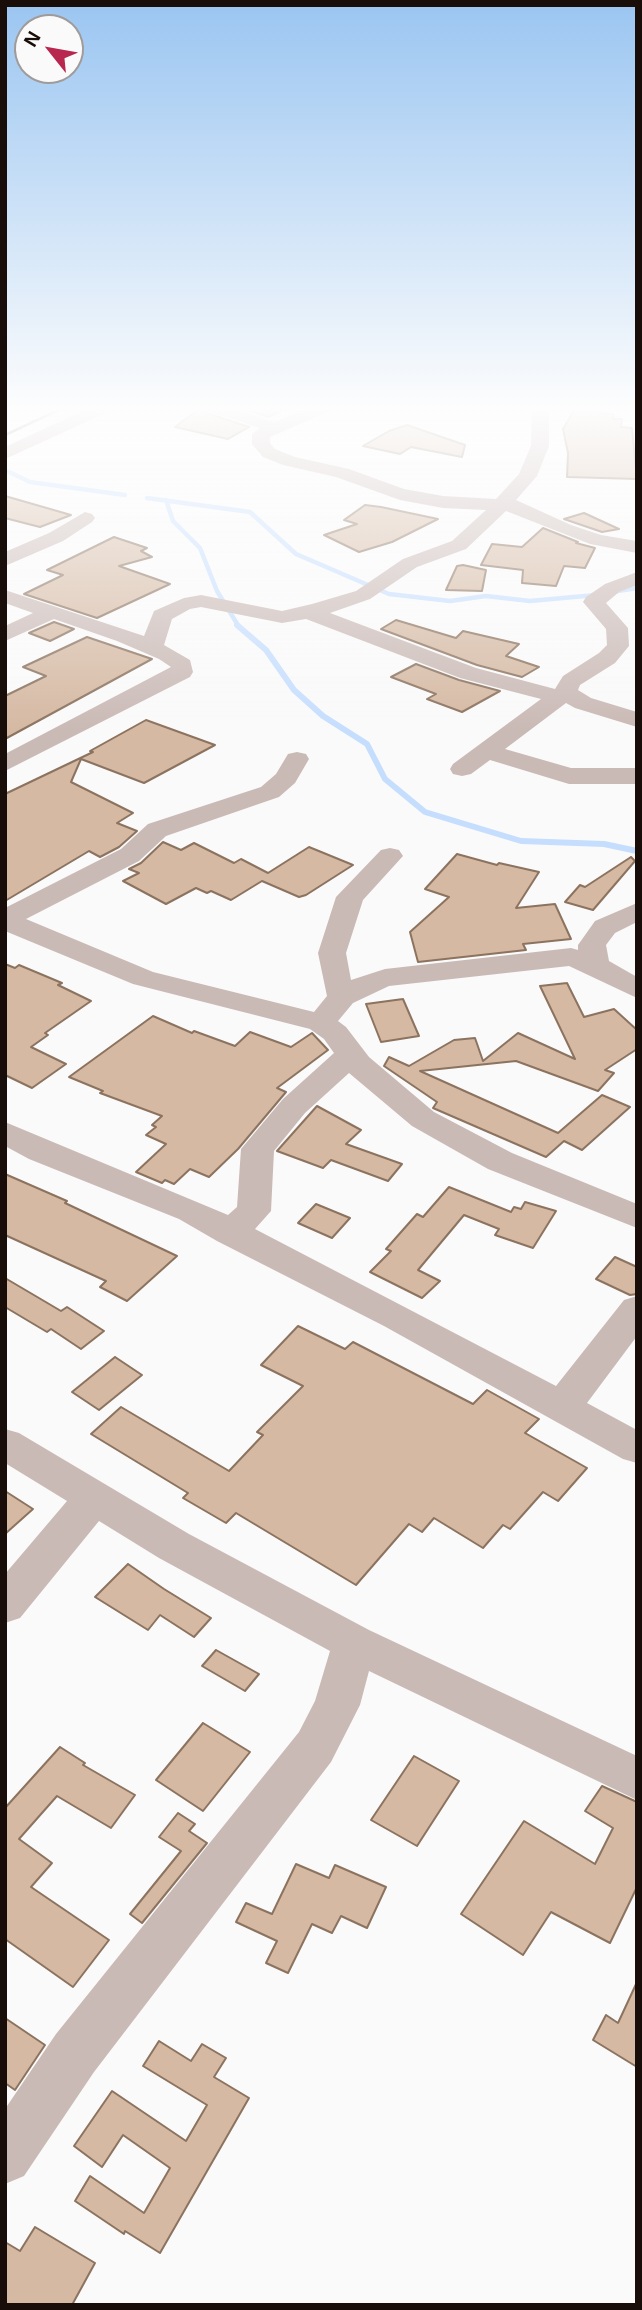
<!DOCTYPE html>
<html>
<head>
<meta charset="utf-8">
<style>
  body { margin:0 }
  #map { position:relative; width:642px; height:2310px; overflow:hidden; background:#fafafa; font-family:Helvetica,sans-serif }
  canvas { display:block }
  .frame { position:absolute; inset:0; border:7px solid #190d09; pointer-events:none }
  .north { position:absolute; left:14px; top:14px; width:70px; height:70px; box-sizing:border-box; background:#fafafa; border:2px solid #a09b9a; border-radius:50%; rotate:301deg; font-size:19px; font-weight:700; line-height:28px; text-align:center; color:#190d09 }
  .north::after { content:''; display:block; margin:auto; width:24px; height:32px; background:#b8274e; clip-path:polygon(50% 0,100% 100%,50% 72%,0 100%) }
</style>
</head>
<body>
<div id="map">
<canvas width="642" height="2310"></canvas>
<div class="frame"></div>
<div class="north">N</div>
</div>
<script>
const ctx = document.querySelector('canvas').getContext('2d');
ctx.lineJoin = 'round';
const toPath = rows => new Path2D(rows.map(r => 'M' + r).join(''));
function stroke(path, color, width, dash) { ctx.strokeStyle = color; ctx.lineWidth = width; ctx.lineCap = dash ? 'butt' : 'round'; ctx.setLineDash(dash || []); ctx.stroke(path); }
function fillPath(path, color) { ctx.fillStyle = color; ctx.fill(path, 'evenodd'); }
stroke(toPath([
  [5,470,30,482,125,495],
  [147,498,250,512,296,554,389,594,450,601,486,596,530,601,596,595],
  [166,500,173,521,200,548,217,591,239,627],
  [612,592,637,588]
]), '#c6defe', 4.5);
stroke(toPath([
  [237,625,266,650,294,690,323,716,367,744,385,779,425,812,521,841,604,844,637,851]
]), '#c6defe', 6);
const building = toPath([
  [202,407,207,413,249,427,228,439,175,427,202,407],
  [236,407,288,407,269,417,236,407],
  [576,407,614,415,613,419,622,419,621,427,632,428,637,479,567,477,568,453,563,429,576,407],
  [407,425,465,445,462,457,411,447,400,454,363,446,389,431,407,425],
  [5,496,71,515,40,527,32,525,5,518,5,496],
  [365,505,381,507,438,519,392,542,359,552,324,535,357,524,344,520,365,505],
  [584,513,619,529,602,532,564,519,584,513],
  [543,528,578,542,576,543,595,548,585,568,564,566,556,586,522,583,523,570,481,565,492,544,522,547,543,528],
  [114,537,147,548,141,551,152,557,119,566,170,584,97,618,24,594,63,575,47,570,114,537],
  [463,565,486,570,482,591,446,590,457,566,463,565],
  [396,620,456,638,463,631,519,644,506,656,539,667,522,677,477,665,381,629,396,620],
  [54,622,74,629,50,641,29,633,54,622],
  [87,637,152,659,5,739,5,696,46,676,23,667,87,637],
  [416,664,459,680,500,691,462,712,427,699,436,694,391,677,416,664],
  [146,720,215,745,144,783,81,759,71,782,133,813,117,823,137,831,119,847,100,857,89,851,5,901,5,794,93,752,90,751,146,720],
  [163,842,181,850,194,843,234,863,241,859,268,873,309,847,353,865,306,895,299,897,262,881,231,900,211,891,207,893,196,888,166,904,123,881,139,873,129,869,141,863,163,842],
  [457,854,497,865,499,863,539,872,516,908,555,904,571,939,523,944,526,950,418,962,410,932,449,897,425,889,457,854],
  [631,857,635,861,593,910,565,902,580,885,585,887,631,857],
  [5,964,15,968,19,965,62,983,58,985,91,1001,45,1033,48,1035,31,1047,66,1064,32,1088,5,1075,5,964],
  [567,983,584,1017,614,1009,637,1030,637,1049,605,1070,614,1073,598,1091,516,1061,420,1071,558,1133,602,1095,630,1107,582,1150,564,1141,546,1157,433,1108,437,1102,384,1066,389,1057,409,1066,454,1040,475,1038,483,1061,518,1033,575,1059,540,986,567,983],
  [403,999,419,1036,381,1042,366,1004,403,999],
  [153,1016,192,1033,194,1031,235,1046,250,1032,291,1047,312,1033,328,1050,277,1088,286,1092,238,1149,209,1177,190,1169,174,1184,165,1180,162,1183,136,1172,166,1144,146,1135,156,1127,152,1125,162,1116,100,1093,103,1091,69,1077,153,1016],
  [317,1106,361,1130,346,1144,402,1164,388,1181,331,1160,323,1168,277,1151,317,1106],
  [5,1174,67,1201,65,1203,177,1256,127,1301,100,1287,106,1281,5,1235,5,1174],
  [449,1187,511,1212,514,1207,521,1209,525,1202,556,1211,533,1248,495,1235,499,1229,464,1215,418,1270,440,1281,422,1298,370,1272,391,1251,386,1249,417,1214,423,1217,449,1187],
  [316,1204,350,1218,332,1238,298,1223,316,1204],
  [615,1257,637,1267,637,1294,630,1295,596,1279,615,1257],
  [5,1278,61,1311,67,1307,104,1331,81,1349,51,1329,47,1332,5,1307,5,1278],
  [298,1326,345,1349,353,1342,473,1404,487,1390,539,1419,525,1433,587,1468,558,1501,543,1492,510,1529,503,1525,483,1548,434,1518,422,1532,409,1524,356,1585,236,1513,226,1523,183,1498,188,1493,91,1434,121,1407,229,1471,263,1435,257,1432,303,1386,261,1365,298,1326],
  [115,1357,142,1375,99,1410,72,1392,115,1357],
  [5,1491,33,1509,5,1534,5,1491],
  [128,1564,164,1589,211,1618,194,1637,160,1615,148,1630,95,1597,128,1564],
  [216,1650,259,1674,245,1691,202,1666,216,1650],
  [203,1723,250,1752,203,1811,156,1780,203,1723],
  [60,1747,85,1763,83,1765,135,1795,111,1828,57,1796,19,1839,52,1863,31,1887,109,1940,73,1987,5,1939,5,1808,60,1747],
  [414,1756,459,1781,417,1846,371,1820,414,1756],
  [602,1786,637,1802,637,1887,610,1943,551,1912,523,1955,461,1914,524,1821,595,1864,613,1828,585,1811,602,1786],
  [178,1813,195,1824,189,1831,207,1843,142,1923,130,1914,181,1851,159,1837,178,1813],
  [296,1864,329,1878,335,1865,386,1887,367,1928,341,1916,332,1933,312,1924,288,1973,266,1963,277,1941,236,1922,246,1903,272,1914,296,1864],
  [637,1982,637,2067,593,2040,606,2015,618,2023,637,1982],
  [5,2018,45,2045,15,2090,5,2083,5,2018],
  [159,2041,191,2061,202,2044,226,2058,214,2077,249,2098,160,2253,125,2231,124,2234,75,2201,90,2176,144,2213,170,2168,123,2135,102,2167,74,2146,112,2091,186,2141,207,2105,143,2066,159,2041],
  [35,2227,95,2263,72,2305,5,2305,5,2242,20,2251,35,2227]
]);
fillPath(building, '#d5b9a3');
stroke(building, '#8c735f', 2);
fillPath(toPath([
  [91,407,113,407,110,411,5,459,5,447,91,407],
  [205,407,229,407,275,422,310,407,332,407,330,411,270,437,270,443,275,449,295,457,349,469,404,489,443,496,496,499,519,474,531,446,532,407,549,407,549,446,537,476,516,500,571,525,601,535,637,541,637,553,590,544,506,511,466,549,417,567,370,599,330,613,476,668,555,689,563,676,599,653,607,645,606,629,583,602,586,597,605,584,637,572,637,585,619,592,606,603,628,628,629,646,615,663,580,685,578,690,591,698,637,712,637,727,575,708,566,703,505,749,571,768,637,768,637,784,569,784,490,760,471,774,462,776,453,774,450,769,453,764,541,699,460,678,306,619,282,623,201,607,190,609,172,619,164,645,190,660,193,672,190,677,5,771,5,754,171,667,159,659,117,641,54,619,5,641,5,626,33,613,5,603,5,590,144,636,154,611,184,598,201,595,282,611,312,604,356,591,403,559,452,541,486,510,443,508,400,500,336,477,283,465,263,457,252,444,252,434,260,428,208,411,205,407],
  [85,512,92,514,95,518,92,522,63,541,5,566,5,552,49,533,85,512],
  [297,752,306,754,309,759,295,783,279,797,166,836,139,861,26,919,153,972,314,1012,327,996,318,953,336,897,381,850,390,848,399,850,403,856,363,900,346,953,351,980,385,969,571,948,578,950,578,945,595,921,637,903,637,922,615,933,606,945,609,961,637,977,637,998,569,966,389,986,353,1003,338,1021,346,1027,369,1057,434,1112,512,1153,637,1204,637,1228,488,1169,412,1126,349,1073,305,1113,274,1151,271,1211,255,1229,556,1386,624,1300,637,1296,637,1336,587,1403,637,1430,637,1463,623,1459,384,1326,217,1241,179,1219,29,1159,5,1146,5,1122,228,1215,237,1207,241,1149,283,1099,334,1053,324,1039,310,1029,133,984,5,931,5,908,121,849,148,824,261,787,276,774,288,754,297,752],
  [5,1429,19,1433,189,1534,369,1630,637,1756,637,1800,369,1671,360,1705,331,1762,94,2072,24,2176,5,2184,5,2109,56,2034,299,1732,315,1701,330,1651,159,1558,99,1521,20,1618,5,1623,5,1574,67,1501,5,1463,5,1429]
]), '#cabab6');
stroke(toPath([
  [5,435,65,407]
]), '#655d5b', 2.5);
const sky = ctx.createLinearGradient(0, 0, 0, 730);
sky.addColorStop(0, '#9ac5f1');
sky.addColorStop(0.56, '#fdfdfd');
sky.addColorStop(1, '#fdfdfd00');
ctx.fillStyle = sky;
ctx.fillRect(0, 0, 642, 730);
</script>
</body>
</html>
